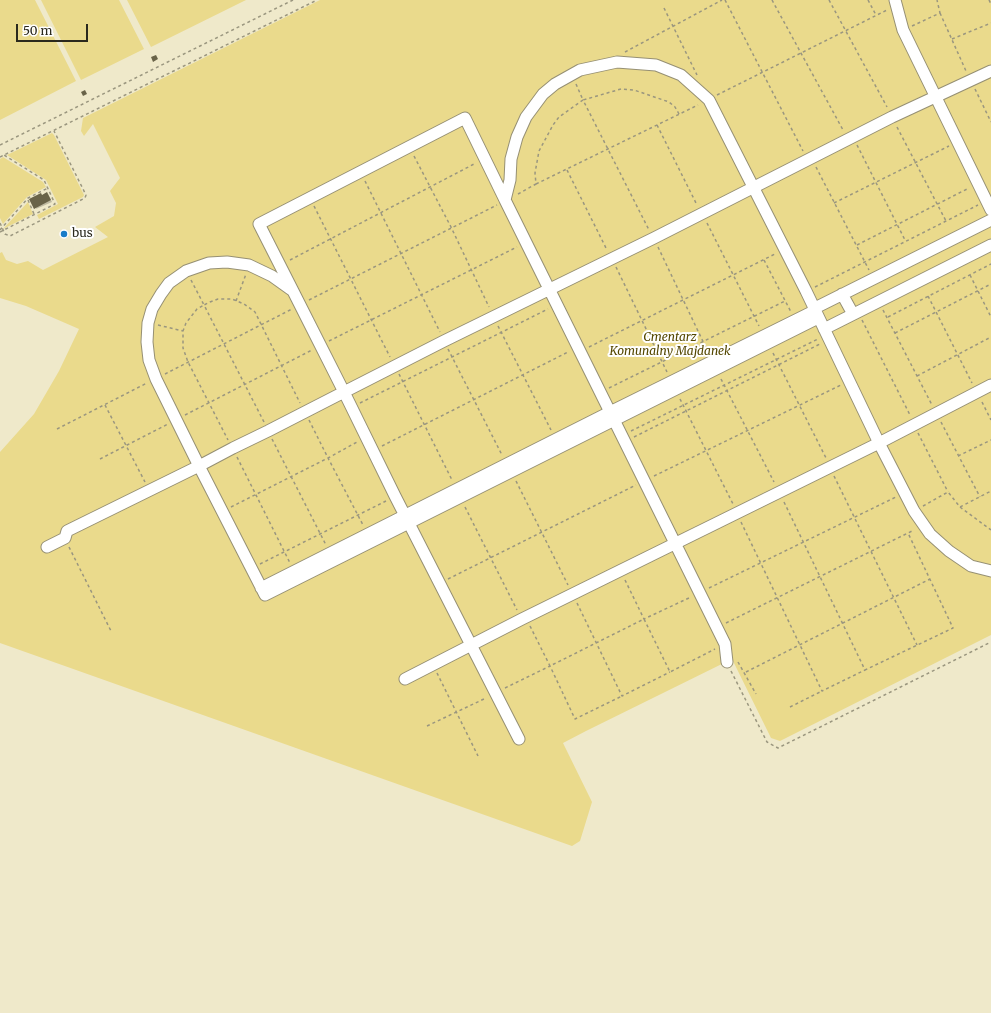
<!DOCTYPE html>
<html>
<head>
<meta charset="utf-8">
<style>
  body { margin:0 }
  #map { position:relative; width:991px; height:1013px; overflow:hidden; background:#efe9ca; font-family:Merriweather,serif }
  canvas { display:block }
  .scale { position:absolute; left:16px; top:24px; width:72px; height:18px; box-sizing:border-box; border:2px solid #2b291d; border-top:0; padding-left:5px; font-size:12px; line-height:14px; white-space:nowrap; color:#2b291d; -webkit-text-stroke:3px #fff; paint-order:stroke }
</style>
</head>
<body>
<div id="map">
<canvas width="991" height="1013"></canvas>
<div class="scale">50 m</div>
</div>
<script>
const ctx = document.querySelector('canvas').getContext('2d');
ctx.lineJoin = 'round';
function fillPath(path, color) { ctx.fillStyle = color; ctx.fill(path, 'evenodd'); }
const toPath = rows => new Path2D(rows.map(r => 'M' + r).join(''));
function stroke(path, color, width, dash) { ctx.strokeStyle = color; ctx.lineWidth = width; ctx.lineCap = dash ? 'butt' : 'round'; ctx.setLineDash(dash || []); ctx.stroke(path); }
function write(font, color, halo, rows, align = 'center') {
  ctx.font = font + ' Merriweather,serif'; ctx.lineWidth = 4; ctx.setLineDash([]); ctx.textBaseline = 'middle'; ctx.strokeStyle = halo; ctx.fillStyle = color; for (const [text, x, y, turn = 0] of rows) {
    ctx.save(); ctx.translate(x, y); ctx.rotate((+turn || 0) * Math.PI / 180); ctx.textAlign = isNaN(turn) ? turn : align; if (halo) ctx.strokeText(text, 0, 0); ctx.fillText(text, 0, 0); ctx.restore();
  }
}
fillPath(toPath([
  [0,0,35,0,76,81,0,120],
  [41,0,119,0,144,49,81,80],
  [127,0,246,0,151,47],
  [320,0,991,0,991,635,780,741,771,738,732,659,586,731,563,743,592,802,580,841,572,846,0,643,0,452,34,414,59,371,79,329,26,306,0,298,0,253,2,252,6,260,17,264,28,261,43,270,108,237,95,227,114,216,116,203,110,191,120,178,93,124,84,136,81,131,83,118],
  [52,133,54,135,84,195,83,197,39,219,37,215,58,204,46,180,7,155],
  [3,157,43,182,46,187,27,197,3,224,0,218,0,159],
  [28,202,33,214,3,229]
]), '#eada8c');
fillPath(toPath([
  [48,194,52,202,36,209,42,196]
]), '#0003');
fillPath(toPath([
  [156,55,158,59,153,62,151,57],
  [85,90,87,94,83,96,81,92],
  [47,192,51,200,34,209,29,199,41,193,42,195]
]), '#696348');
const minor = toPath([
  [895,0,903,30,991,210],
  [293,291,259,224,465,118,505,200],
  [842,294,853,314],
  [813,309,991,220],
  [824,329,991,245],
  [47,547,65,538,67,531,199,466,265,595,818,318],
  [261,588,610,412,814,311],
  [727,662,725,644,505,200,510,180,511,159,517,137,526,117,543,94,555,84,580,70,617,62,656,65,681,75,709,100,806,291,879,443,914,511,930,534,949,551,971,566,991,571],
  [405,679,522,619,879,443,991,385],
  [519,739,395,496,344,392,293,291,272,276,249,265,227,262,209,263,186,271,169,283,161,294,152,309,148,323,147,342,149,360,156,379,199,466,233,448,268,431,305,412,344,392,444,341,654,238,892,117,991,71]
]);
stroke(minor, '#969074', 13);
stroke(toPath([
  [725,0,803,151],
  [772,0,843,130],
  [829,0,887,107],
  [868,0,876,15],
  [989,0,991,4],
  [664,8,697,75],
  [940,13,966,71],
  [912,26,940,13,937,0],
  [952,39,991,23],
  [625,52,722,0],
  [576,84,583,100,621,89,634,90,669,102,675,107,679,114],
  [975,89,991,122],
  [717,95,887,10],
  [657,125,697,205],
  [897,127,946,221],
  [0,145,293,0],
  [857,145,905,240],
  [414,156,451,227,489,307],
  [0,157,317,0],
  [816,167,869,270],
  [567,170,607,250],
  [365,181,440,332],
  [536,184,698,105],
  [518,194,536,184,535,173,539,151,553,125,559,117,583,100,649,230],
  [28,200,34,214],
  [834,203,949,146],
  [314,206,390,357],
  [0,223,5,234,10,236,85,198,86,195,54,131],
  [707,223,759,326],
  [0,230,28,198,48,188],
  [0,232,55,204,44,180,4,155],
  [857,245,969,188],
  [658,247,708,352],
  [290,260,476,163],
  [764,260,791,312],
  [616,267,667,372],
  [970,275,991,317],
  [191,280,204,305,197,309,186,323,183,331,183,348,188,362,228,440],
  [815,287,978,205],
  [928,296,972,383],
  [309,300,497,205],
  [236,301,246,274],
  [883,310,932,405],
  [888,317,991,264],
  [862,320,910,415],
  [158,325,183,331],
  [498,326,551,430],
  [895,333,991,284],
  [329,341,517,247],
  [589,347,775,254],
  [448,349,502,455],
  [773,353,826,458],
  [165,374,292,309],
  [399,374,452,480],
  [917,376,991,337],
  [721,379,774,482],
  [609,388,785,301],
  [680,399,733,504],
  [982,402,991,420],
  [360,403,548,309],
  [105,405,145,482],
  [185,415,312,350],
  [309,420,328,458,357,442],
  [264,422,204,305,210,302,218,299,232,299,244,304,255,312,300,403],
  [941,422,980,497],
  [57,429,147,383],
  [631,431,818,339],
  [918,433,948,492],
  [634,437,820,344],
  [272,439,326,545],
  [382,446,568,352],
  [958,456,991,440],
  [237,457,290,563],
  [100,459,168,424],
  [654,476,841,385],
  [834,476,917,645],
  [516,481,568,585],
  [784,502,865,670,953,628,908,533],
  [923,506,948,492,960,507,991,491],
  [231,507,328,458,363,525],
  [465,507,517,610],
  [960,507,991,530],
  [741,522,822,691,865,670],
  [69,547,111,631],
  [260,564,386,501],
  [448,579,636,485],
  [625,580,644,619,691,597],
  [709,588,896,497],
  [577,603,622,696,670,672],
  [726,623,914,530],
  [530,626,550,666,644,619,670,672,715,649],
  [738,662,756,694],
  [731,671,767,742,778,748,991,642],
  [746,672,930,579],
  [437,673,478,756],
  [505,688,550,666,575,719,622,696],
  [790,707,822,691],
  [427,726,486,698]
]), '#9a967f', 1.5, [3, 3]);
stroke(minor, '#fff', 11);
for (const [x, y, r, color] of [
  [64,234,4,"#187cc8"]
]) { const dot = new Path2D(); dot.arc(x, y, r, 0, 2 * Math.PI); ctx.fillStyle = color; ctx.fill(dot); stroke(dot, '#fff', 1.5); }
write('12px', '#2b291d', '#fff', [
  ["bus",72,234]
], 'left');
write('italic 12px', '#544700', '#fff', [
  ["Cmentarz",670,338],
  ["Komunalny Majdanek",670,352]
]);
</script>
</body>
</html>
